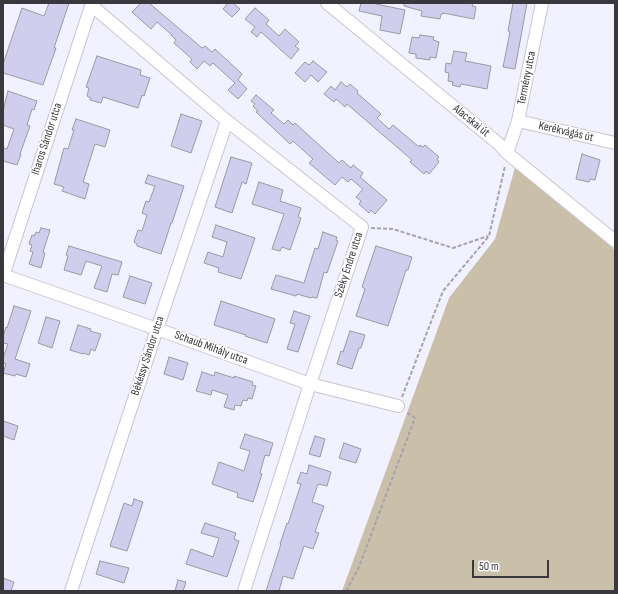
<!DOCTYPE html>
<html>
<head>
<meta charset="utf-8">
<style>
  body { margin:0 }
  #map { position:relative; width:618px; height:594px; overflow:hidden; background:#f2f1ff; font-family:"Sofia Sans Condensed",sans-serif }
  canvas { display:block }
  .frame { position:absolute; inset:0; border:4px solid #39383d; pointer-events:none }
  .scale { position:absolute; left:472px; top:560px; width:77px; height:18px; box-sizing:border-box; border:2px solid #39383d; border-top:0; padding-left:5px; font-size:12px; line-height:14px; white-space:nowrap; color:#39383d; -webkit-text-stroke:3px #fff; paint-order:stroke }
</style>
</head>
<body>
<div id="map">
<canvas width="618" height="594"></canvas>
<div class="frame"></div>
<div class="scale">50 m</div>
</div>
<script>
const ctx = document.querySelector('canvas').getContext('2d');
ctx.lineJoin = 'round';
function fillPath(path, color) { ctx.fillStyle = color; ctx.fill(path, 'evenodd'); }
const toPath = rows => new Path2D(rows.map(r => 'M' + r).join(''));
function stroke(path, color, width, dash) { ctx.strokeStyle = color; ctx.lineWidth = width; ctx.lineCap = dash ? 'butt' : 'round'; ctx.setLineDash(dash || []); ctx.stroke(path); }
function write(font, color, halo, rows, align = 'center') {
  ctx.font = font + ' "Sofia Sans Condensed",sans-serif'; ctx.lineWidth = 3; ctx.setLineDash([]); ctx.textBaseline = 'middle'; ctx.strokeStyle = halo; ctx.fillStyle = color; for (const [text, x, y, turn = 0] of rows) {
    ctx.save(); ctx.translate(x, y); ctx.rotate((+turn || 0) * Math.PI / 180); ctx.textAlign = isNaN(turn) ? turn : align; if (halo) ctx.strokeText(text, 0, 0); ctx.fillText(text, 0, 0); ctx.restore();
  }
}
fillPath(toPath([
  [516,164,615,250,615,591,342,591,449,298,495,239]
]), '#cabfa9');
const building = toPath([
  [49,3,69,3,54,48,56,48,43,85,3,73,3,64,22,8,44,16,49,3],
  [141,3,149,3,202,48,205,46,212,52,215,49,242,74,238,80,247,89,238,99,228,90,235,83,213,63,210,66,204,61,197,69,190,62,192,59,174,43,176,40,171,35,172,35,157,22,151,29,132,12,141,3],
  [228,3,233,3,240,9,232,17,223,9,228,3],
  [361,3,376,3,376,4,405,10,400,34,380,30,382,16,359,11,361,3],
  [404,3,473,3,472,6,476,7,474,19,443,13,443,14,441,14,440,19,421,16,422,11,404,6,404,3],
  [513,3,527,3,515,69,503,67,510,32,508,31,513,3],
  [255,8,269,20,266,24,279,36,285,29,299,42,295,46,299,49,291,59,261,32,257,37,251,32,255,27,245,19,255,8],
  [420,35,434,37,433,40,439,42,436,58,430,57,430,60,416,58,416,54,409,53,412,37,419,38,420,35],
  [454,51,467,53,465,61,491,66,487,89,461,84,460,87,452,85,453,82,448,81,449,73,445,72,446,63,451,64,454,51],
  [97,56,141,70,140,75,150,78,144,96,142,95,138,108,103,97,101,103,90,100,91,98,87,96,89,88,86,87,97,56],
  [313,61,327,72,318,82,311,75,305,82,295,73,305,62,309,65,313,61],
  [341,82,347,87,350,84,358,91,357,93,381,114,377,118,389,129,393,125,419,147,420,145,423,147,425,145,439,157,437,159,439,162,429,174,426,171,424,174,410,162,412,160,347,104,345,107,336,99,334,102,324,94,331,86,335,90,341,82],
  [8,91,37,101,34,110,32,109,27,125,30,126,20,154,21,154,17,165,3,161,3,148,7,149,14,129,3,125,3,111,8,91],
  [256,95,274,110,271,113,284,124,288,120,293,125,295,123,339,163,342,160,351,168,353,165,363,173,360,177,387,200,375,214,371,210,369,213,359,204,361,201,356,197,363,189,351,179,348,182,342,177,335,185,309,163,313,159,293,141,290,144,256,112,258,111,253,106,255,104,251,101,256,95],
  [181,114,202,121,191,153,171,146,181,114],
  [76,119,110,130,105,147,95,144,83,182,89,184,85,199,62,191,64,187,54,184,64,148,68,149,74,130,72,130,76,119],
  [582,154,600,160,595,180,590,179,589,182,576,179,582,154],
  [231,157,252,163,246,184,242,182,232,213,215,207,231,157],
  [148,175,184,186,172,223,171,223,161,254,137,246,137,244,134,242,138,230,142,231,147,215,142,213,146,201,149,202,155,186,145,183,148,175],
  [259,182,283,190,280,201,301,208,298,217,301,218,290,250,282,247,280,251,272,249,284,214,252,204,259,182],
  [216,225,255,238,241,279,218,272,219,268,204,263,208,252,223,257,227,242,212,237,216,225],
  [41,228,50,230,43,252,45,253,41,268,29,264,33,252,30,251,32,245,29,244,32,235,34,236,36,232,39,233,41,228],
  [323,232,337,237,336,240,338,241,327,273,324,272,317,298,312,297,311,298,297,294,296,296,271,289,276,275,304,283,315,248,318,249,323,232],
  [69,246,122,262,118,275,112,274,107,292,94,288,102,266,86,261,81,275,64,270,68,256,66,255,69,246],
  [376,246,412,257,408,270,406,270,388,326,356,316,365,289,362,287,376,246],
  [130,276,152,283,145,304,123,297,130,276],
  [221,301,275,319,267,343,245,336,246,335,214,325,221,301],
  [14,306,31,311,15,359,30,364,26,377,16,374,15,376,3,373,6,364,3,363,3,358,8,344,3,343,3,336,6,327,7,328,14,306],
  [294,311,310,316,298,352,287,349,295,324,290,323,294,311],
  [46,317,60,321,52,348,38,343,46,317],
  [78,325,91,329,90,331,101,334,95,351,91,349,89,355,83,353,83,354,70,350,78,325],
  [350,331,365,335,361,348,359,348,352,369,337,364,341,351,343,352,350,331],
  [169,357,188,363,183,380,164,374,169,357],
  [202,372,214,376,215,372,234,378,234,376,253,382,252,385,256,386,252,399,248,398,247,401,243,400,241,406,235,405,234,410,224,407,228,395,212,390,211,395,196,391,202,372],
  [3,421,18,426,14,440,3,436,3,421],
  [245,434,273,443,269,456,265,455,260,473,262,474,253,502,237,497,238,493,212,484,219,462,244,471,250,451,240,448,245,434],
  [315,436,325,439,320,457,309,454,315,436],
  [344,443,361,449,356,463,339,458,344,443],
  [309,465,331,472,327,486,318,484,312,502,324,506,315,532,319,533,313,549,304,546,293,579,283,576,279,591,266,591,281,544,280,544,287,523,288,524,301,484,297,483,301,472,307,474,309,465],
  [134,499,143,502,127,551,110,546,124,503,132,506,134,499],
  [205,523,236,533,234,539,239,541,227,577,186,564,191,549,213,557,219,538,201,533,205,523],
  [100,561,129,568,124,583,96,574,100,561],
  [3,578,14,582,11,591,3,591,3,578],
  [178,580,186,582,183,591,175,591,178,580]
]);
fillPath(building, '#d1ceed');
stroke(building, '#9999a5', 1);
const street = toPath([
  [327,3,499,144,507,153,615,241],
  [91,5,227,121,362,227,310,384,244,591],
  [518,121,615,143],
  [507,153,518,121,542,3],
  [3,275,157,329,310,384,398,406],
  [3,276,92,3],
  [71,591,157,329,227,121]
]);
stroke(street, '#c7c6d3', 14);
stroke(toPath([
  [371,228,393,229,453,248,488,236],
  [402,397,443,291,489,236,505,166],
  [346,591,359,567,415,418,406,412]
]), '#a5a4ae', 2, [4, 2]);
stroke(street, '#fff', 12);
write('12px', '#39383d', '#fff', [
  ["Termény utca",527,78,-79],
  ["Alacskai út",471,121,39],
  ["Kerékvágás út",566,132,13],
  ["Iharos Sándor utca",47,139,-72],
  ["Széky Endre utca",349,265,-72],
  ["Schaub Mihály utca",211,348,20],
  ["Békéssy Sándor utca",148,356,-72]
]);
</script>
</body>
</html>
